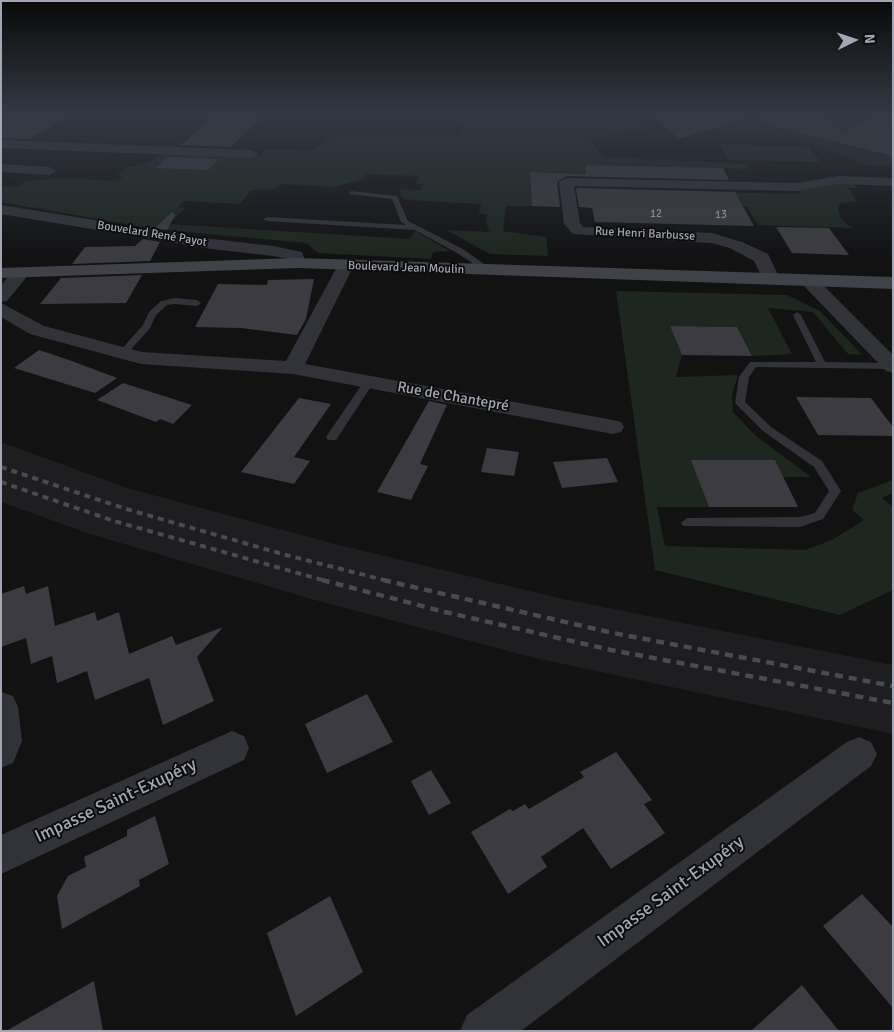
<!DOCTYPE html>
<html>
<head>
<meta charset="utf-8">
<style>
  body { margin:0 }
  #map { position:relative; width:894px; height:1032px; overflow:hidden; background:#121213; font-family:Signika,sans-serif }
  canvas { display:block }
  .frame { position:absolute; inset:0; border:2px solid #a2a6b5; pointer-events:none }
  .north { position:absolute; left:829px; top:15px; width:50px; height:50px; -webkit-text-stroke:4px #0d0d0e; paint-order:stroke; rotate:86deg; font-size:14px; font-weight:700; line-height:20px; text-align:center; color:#a2a6b5 }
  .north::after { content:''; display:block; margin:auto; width:18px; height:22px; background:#a2a6b5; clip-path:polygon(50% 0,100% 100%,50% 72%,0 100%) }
</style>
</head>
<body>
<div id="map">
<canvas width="894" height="1032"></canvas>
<div class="frame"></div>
<div class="north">N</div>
</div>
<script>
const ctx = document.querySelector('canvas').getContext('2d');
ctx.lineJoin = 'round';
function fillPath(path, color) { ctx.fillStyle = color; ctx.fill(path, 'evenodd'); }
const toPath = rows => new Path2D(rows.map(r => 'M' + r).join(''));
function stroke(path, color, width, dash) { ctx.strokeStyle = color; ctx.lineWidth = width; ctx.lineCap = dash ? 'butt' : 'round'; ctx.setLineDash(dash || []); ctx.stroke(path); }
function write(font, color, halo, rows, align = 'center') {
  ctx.font = font + ' Signika,sans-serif'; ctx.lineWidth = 4; ctx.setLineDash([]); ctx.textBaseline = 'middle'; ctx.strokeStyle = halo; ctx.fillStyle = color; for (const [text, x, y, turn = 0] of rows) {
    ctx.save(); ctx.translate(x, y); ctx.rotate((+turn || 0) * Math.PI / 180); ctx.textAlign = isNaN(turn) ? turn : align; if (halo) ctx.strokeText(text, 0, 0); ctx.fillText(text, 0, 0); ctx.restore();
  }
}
fillPath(toPath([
  [709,115,891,115,893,166,869,166,822,147,787,136,718,133],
  [1,442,127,488,335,544,559,598,893,665,893,734,535,658,315,600,90,534,1,502]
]), '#1e1d20');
fillPath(toPath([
  [456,115,638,115,644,128,590,140,603,157,746,164,750,169,585,165,586,173,530,172,532,206,506,206,503,231,546,237,548,256,490,254,446,230,489,232,486,220,487,214,479,214,481,204,423,201,405,199,401,196,400,189,421,190,423,184,416,184,419,176,366,174,363,179,334,187,280,184,275,189,251,190,240,204,184,201,178,207,186,208,168,224,410,239,415,231,450,251,433,252,431,259,318,253,306,243,155,229,1,202,1,186,18,187,26,181,64,178,117,181,123,176,117,175,126,168,148,163,168,149,260,156,267,149,311,151,335,135,459,136,464,125],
  [719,144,808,147,821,162,728,160],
  [851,182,858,188,848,188,857,202,840,203,838,207,840,216,847,225,854,228,758,225,747,207,582,203,581,189,801,194,797,187],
  [616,291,787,295,820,311,862,355,848,354,813,312,768,308,792,354,752,356,737,327,670,326,682,355,676,377,738,375,732,394,733,412,756,436,811,477,783,477,775,460,692,460,709,507,657,507,665,546,805,550,832,540,864,520,852,510,858,493,893,480,893,493,882,498,893,507,893,590,840,615,655,570]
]), '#1d261f');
fillPath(toPath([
  [1,115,70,115,30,139,1,138],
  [214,115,264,115,231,147,181,145],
  [653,115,740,115,741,120,678,139],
  [764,115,822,115,841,133,875,117,893,121,893,156,763,123],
  [168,157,219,159,208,170,156,168],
  [585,165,723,168,729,180,566,176,557,182,560,207,532,206,530,172,586,174],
  [576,188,735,192,754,226,595,222,592,208,579,207],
  [172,212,175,215,167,230,155,228],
  [776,227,829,228,849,255,792,253],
  [143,239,160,242,150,261,72,264,85,247,135,246],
  [142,275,126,303,40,304,61,278],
  [314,279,306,319,297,335,241,328,195,327,218,284,267,285,268,280],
  [670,326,737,327,752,356,682,355],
  [39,350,69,360,117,378,95,393,14,368],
  [123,383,192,405,173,424,160,419,156,422,97,400],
  [796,397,871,398,893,427,893,436,818,435],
  [299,398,331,404,294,457,310,461,294,484,241,472],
  [429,401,447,405,420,464,428,466,411,500,377,492],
  [487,448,519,452,514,476,481,472],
  [607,458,618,482,562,488,553,462],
  [691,460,775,460,798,507,709,507],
  [24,586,26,594,48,586,55,626,95,612,97,621,119,612,129,654,172,636,176,645,223,627,197,657,214,701,163,725,149,678,95,700,87,671,57,683,52,656,31,664,26,638,1,647,1,594],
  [367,694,393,742,327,773,305,724],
  [616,752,652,800,644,804,665,833,611,869,583,828,541,857,547,867,508,894,471,832,510,809,513,811,525,804,529,809,584,777,580,772],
  [431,770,451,803,429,815,411,781],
  [155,816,169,864,139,880,140,886,62,929,57,896,68,876,86,867,84,857,127,836,127,830],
  [862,894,893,927,893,1008,823,926],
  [330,896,363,972,296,1016,267,933],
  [94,981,103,1031,6,1031],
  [802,985,839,1031,751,1031]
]), '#3c3b41');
fillPath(toPath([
  [351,191,397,196,408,221,463,249,494,271,487,273,457,253,415,230,267,221,263,219,267,217,406,225,401,222,392,199,349,194,349,192,351,191],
  [175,298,197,300,201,303,197,306,175,304,167,305,156,315,150,328,126,355,120,355,120,351,143,325,149,312,161,301,175,298],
  [797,312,801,315,825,362,893,363,891,369,756,367,749,377,745,402,771,427,822,461,841,491,823,519,800,527,683,526,681,523,687,518,800,517,815,513,829,491,814,467,763,431,735,403,739,377,750,362,816,362,793,315,797,312],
  [369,379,374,382,336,440,328,440,326,437,328,434,365,380,369,379]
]), '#323339');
fillPath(toPath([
  [400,115,416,115,410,118,400,115],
  [1,140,252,150,258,154,252,158,1,148,1,140],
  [1,164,49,167,56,171,49,175,1,172,1,164],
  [838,176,893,178,893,186,838,184,797,191,574,186,580,223,583,227,712,233,742,242,768,254,770,258,780,279,777,283,771,284,765,283,754,261,730,248,711,243,573,234,564,224,559,182,566,178,797,183,838,176],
  [1,205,212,239,273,246,302,252,306,263,304,267,298,268,292,267,289,259,273,256,212,249,1,214,1,205],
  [346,260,352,261,354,265,305,364,613,420,621,422,624,427,621,432,613,434,293,374,141,364,30,334,1,317,1,303,44,326,142,352,286,361,338,265,340,261,346,260],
  [21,268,27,269,30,273,7,301,1,302,1,285,15,269,21,268],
  [810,277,816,278,893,355,893,373,886,371,804,286,801,282,804,278,810,277],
  [1,692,13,696,18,707,22,741,13,763,1,768,1,692],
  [232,731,244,736,249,748,244,760,1,874,1,835,232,731],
  [859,737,871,742,877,754,871,766,521,1031,460,1031,467,1015,847,742,859,737]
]), '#323339');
fillPath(toPath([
  [298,258,893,277,893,289,298,268,1,278,1,268,298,258]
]), '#404249');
stroke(toPath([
  [1,467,126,509,286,555,388,581],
  [1,482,114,521,326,581]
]), '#494b52', 4, [6, 5]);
stroke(toPath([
  [322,580,445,612,611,650,893,703],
  [383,580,613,633,893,686]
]), '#494b52', 4.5, [8, 6]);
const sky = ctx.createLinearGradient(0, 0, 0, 259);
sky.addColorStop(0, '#0a0a0a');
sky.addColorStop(0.44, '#333944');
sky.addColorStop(1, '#33394400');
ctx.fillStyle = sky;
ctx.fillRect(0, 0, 894, 259);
write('11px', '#888b98', null, [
  ["12",656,214],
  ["13",721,215]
]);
write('12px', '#a2a6b5', '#0d0d0e', [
  ["Bouvelard René Payot",152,234,9],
  ["Rue Henri Barbusse",645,234,3],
  ["Boulevard Jean Moulin",406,268,2]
]);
write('15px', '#a2a6b5', '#0d0d0e', [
  ["Rue de Chantepré",453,397,10]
]);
write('18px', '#a2a6b5', '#0d0d0e', [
  ["Impasse Saint-Exupéry",116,801,-25],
  ["Impasse Saint-Exupéry",671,892,-36]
]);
</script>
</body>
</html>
